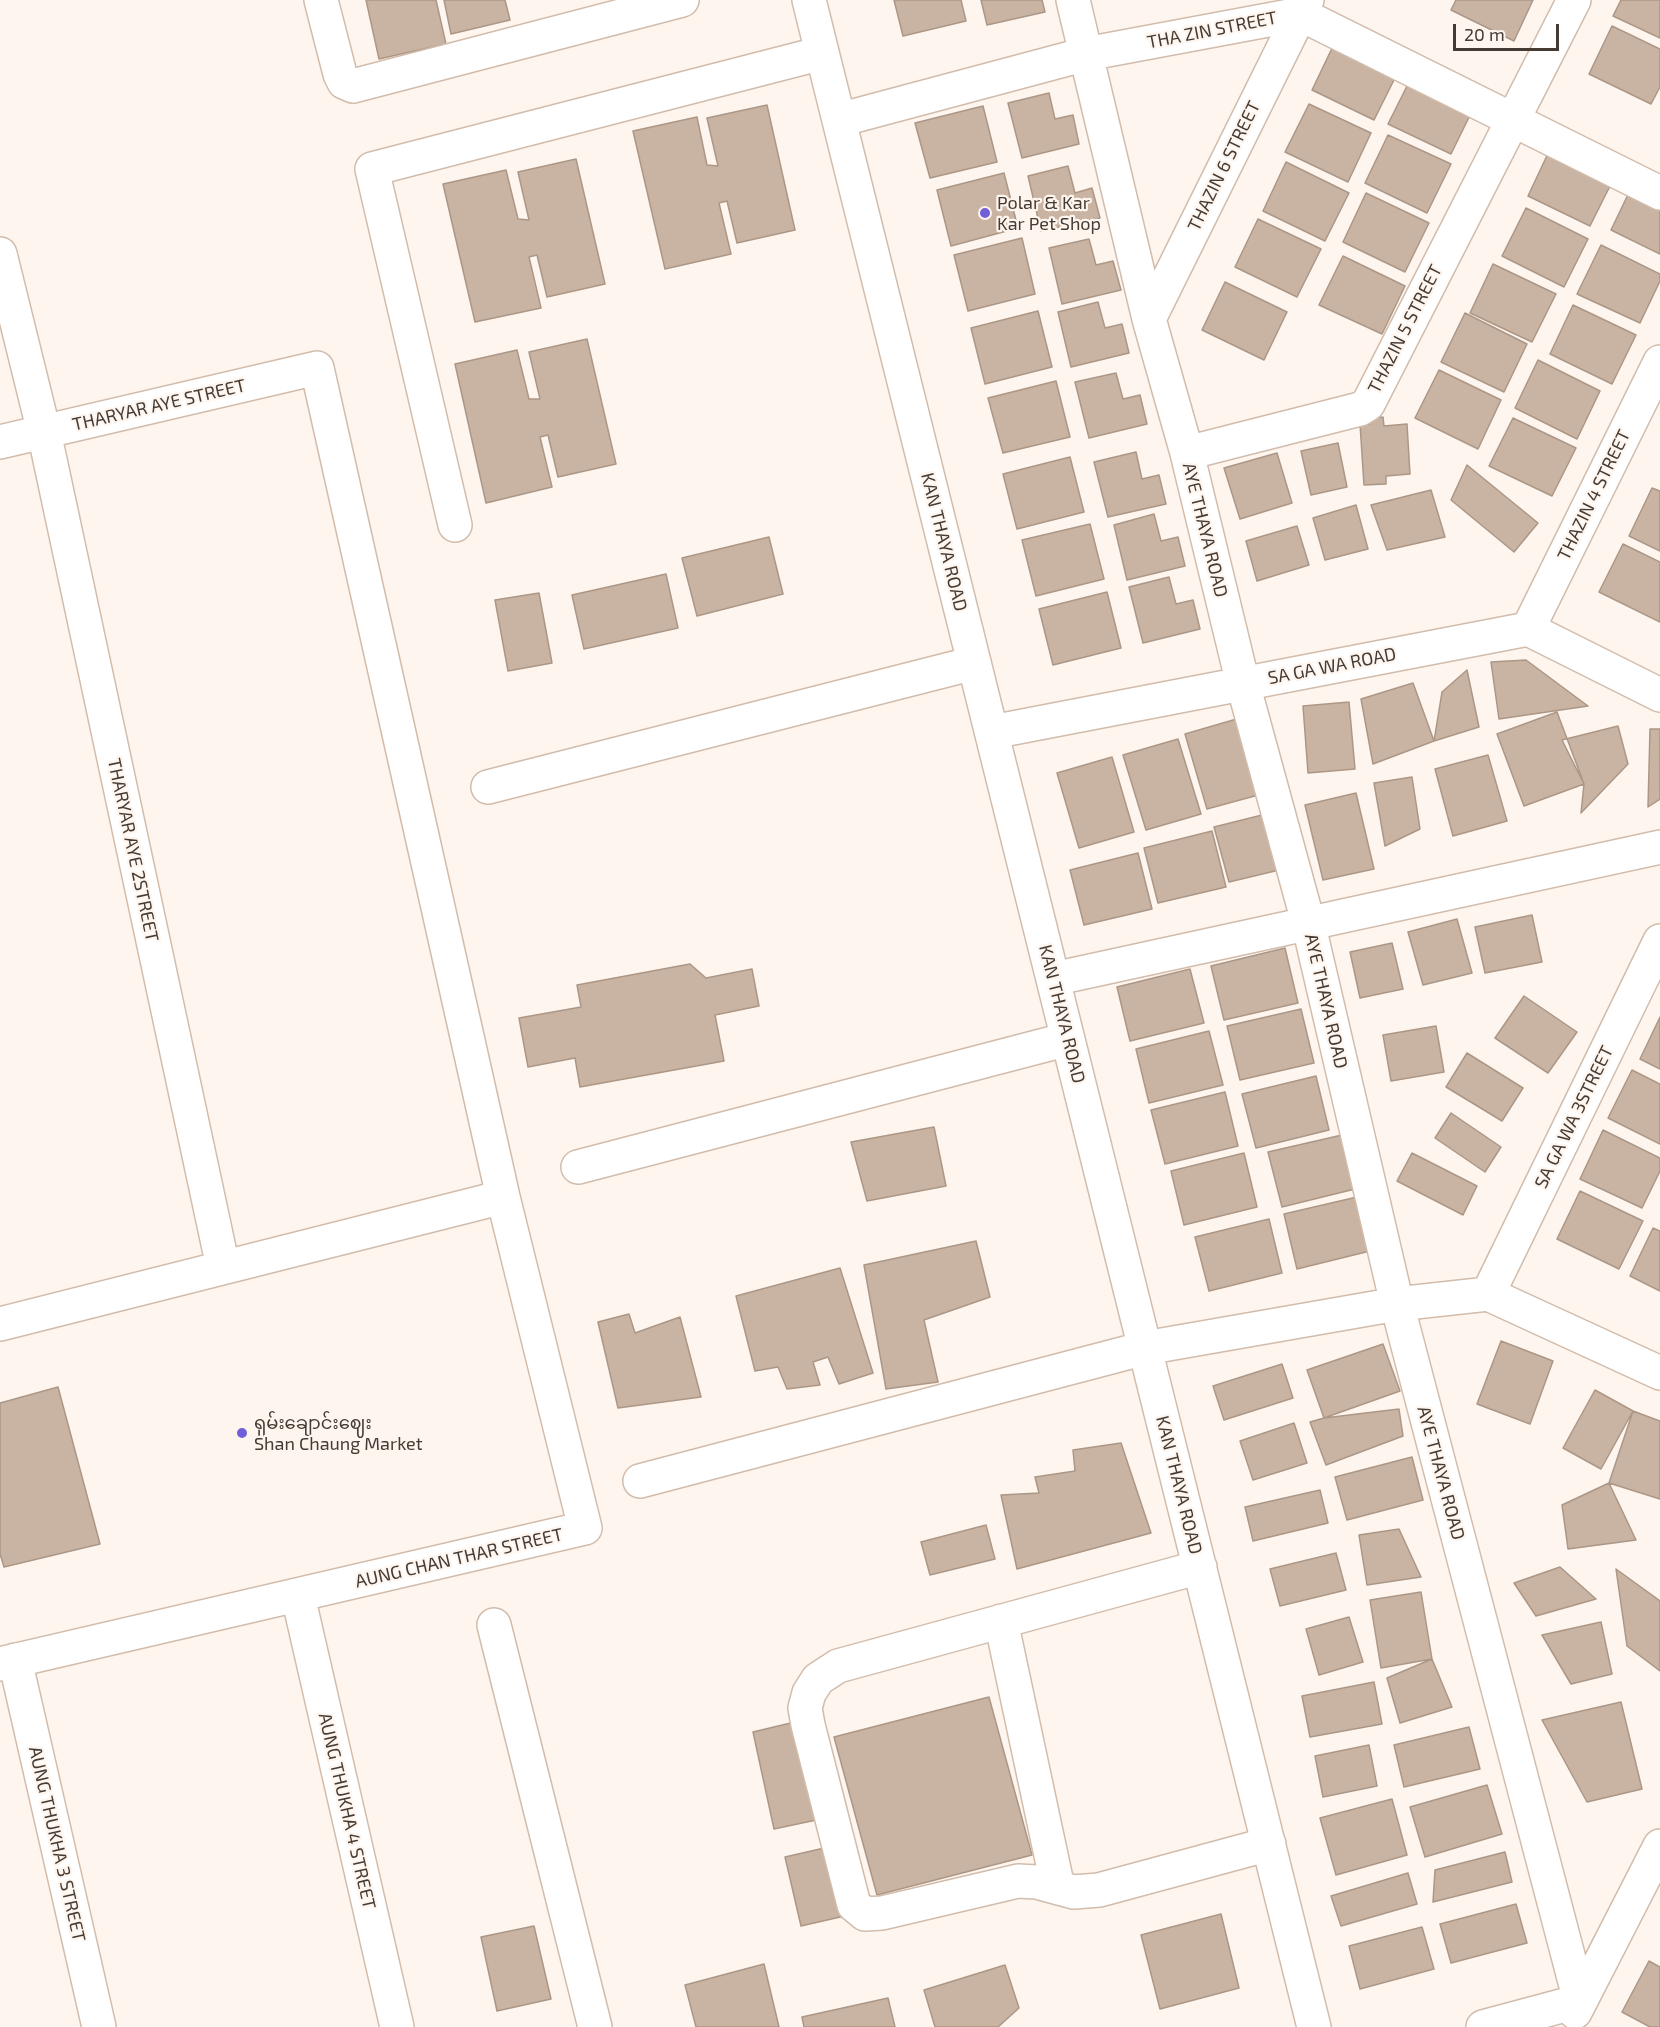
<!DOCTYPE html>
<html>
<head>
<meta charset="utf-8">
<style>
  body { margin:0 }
  #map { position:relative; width:1660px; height:2027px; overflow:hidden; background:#fef5ee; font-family:"Exo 2",sans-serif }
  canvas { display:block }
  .scale { position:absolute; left:1453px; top:24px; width:106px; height:27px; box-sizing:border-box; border:3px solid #443b34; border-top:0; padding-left:8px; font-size:18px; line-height:21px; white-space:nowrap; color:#443b34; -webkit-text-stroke:4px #fef5ee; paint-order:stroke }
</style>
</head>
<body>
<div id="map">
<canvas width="1660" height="2027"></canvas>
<div class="scale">20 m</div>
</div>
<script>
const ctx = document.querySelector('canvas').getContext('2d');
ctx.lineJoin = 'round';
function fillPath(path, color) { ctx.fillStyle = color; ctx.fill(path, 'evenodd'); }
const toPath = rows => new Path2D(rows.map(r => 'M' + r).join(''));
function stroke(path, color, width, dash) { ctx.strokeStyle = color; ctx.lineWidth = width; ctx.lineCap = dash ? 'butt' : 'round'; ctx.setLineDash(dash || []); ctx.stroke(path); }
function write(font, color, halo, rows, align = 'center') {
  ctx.font = font + ' "Exo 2","Noto Sans Myanmar",sans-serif'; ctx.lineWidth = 4.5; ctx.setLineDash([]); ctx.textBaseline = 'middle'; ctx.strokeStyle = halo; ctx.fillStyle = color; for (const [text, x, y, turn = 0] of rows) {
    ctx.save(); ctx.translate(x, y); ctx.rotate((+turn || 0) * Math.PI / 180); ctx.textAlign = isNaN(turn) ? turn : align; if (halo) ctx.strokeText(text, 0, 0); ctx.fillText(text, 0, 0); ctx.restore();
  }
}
const building = toPath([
  [366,0,436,0,446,44,379,59,366,0],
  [444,0,505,0,510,20,451,34,444,0],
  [894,0,961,0,966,21,903,36,894,0],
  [981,0,1042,0,1045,12,987,25,981,0],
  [1456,0,1533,0,1514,41,1451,10,1456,0],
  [1621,0,1660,0,1660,38,1613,16,1621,0],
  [1612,26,1660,49,1660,87,1651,104,1589,74,1612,26],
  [1335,42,1398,72,1374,120,1312,90,1335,42],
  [1412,76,1475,105,1451,154,1388,124,1412,76],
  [1049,93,1055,119,1073,115,1079,144,1022,158,1008,103,1049,93],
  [1309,104,1371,133,1348,182,1285,152,1309,104],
  [767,105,795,230,737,243,727,201,719,203,731,254,665,269,633,131,697,117,707,165,718,166,707,118,767,105],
  [983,106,997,162,930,178,915,123,983,106],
  [1388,135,1451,164,1427,213,1365,183,1388,135],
  [1551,147,1614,178,1590,226,1528,196,1551,147],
  [576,159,605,284,547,297,537,255,529,257,541,308,475,322,443,184,506,170,518,219,529,220,518,172,576,159],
  [1286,162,1349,193,1325,241,1263,211,1286,162],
  [1068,166,1075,193,1092,188,1100,218,1041,231,1028,176,1068,166],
  [1004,173,1018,228,951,246,937,190,1004,173],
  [1634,182,1660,194,1660,254,1611,230,1634,182],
  [1366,193,1429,223,1405,272,1343,242,1366,193],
  [1526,208,1588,239,1564,287,1502,256,1526,208],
  [1258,219,1321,249,1297,297,1235,267,1258,219],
  [1022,238,1035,294,968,311,954,255,1022,238],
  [1089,239,1096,265,1113,261,1121,290,1062,304,1049,248,1089,239],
  [1601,245,1660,274,1660,281,1640,323,1577,294,1601,245],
  [1343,256,1405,286,1382,334,1319,305,1343,256],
  [1493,264,1556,294,1532,342,1470,313,1493,264],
  [1225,282,1287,312,1264,360,1202,330,1225,282],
  [1098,302,1105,328,1122,324,1129,353,1071,367,1058,312,1098,302],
  [1573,305,1636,335,1612,384,1550,354,1573,305],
  [1038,311,1052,367,985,384,971,328,1038,311],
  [1465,313,1527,344,1504,392,1441,362,1465,313],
  [587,339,616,464,558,477,548,435,540,437,552,487,486,503,455,364,517,350,529,399,540,399,529,352,587,339],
  [1538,360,1600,391,1577,439,1515,408,1538,360],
  [1439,370,1501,400,1478,449,1415,418,1439,370],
  [1116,373,1123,399,1140,395,1147,424,1089,438,1075,382,1116,373],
  [1056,381,1070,437,1003,453,988,398,1056,381],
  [1383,417,1384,426,1407,424,1410,474,1386,476,1386,484,1364,485,1360,424,1370,424,1370,418,1383,417],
  [1513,418,1576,448,1552,496,1489,466,1513,418],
  [1338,443,1347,487,1311,495,1301,451,1338,443],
  [1136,452,1142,479,1159,475,1166,504,1108,517,1094,462,1136,452],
  [1277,453,1292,503,1240,519,1224,468,1277,453],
  [1070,457,1084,512,1017,529,1003,474,1070,457],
  [1467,465,1538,523,1514,552,1451,500,1467,465],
  [1652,488,1660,491,1660,551,1629,536,1652,488],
  [1431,490,1445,537,1387,550,1371,505,1431,490],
  [1356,505,1368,549,1325,560,1313,518,1356,505],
  [1154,514,1161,541,1178,537,1185,566,1127,580,1114,525,1154,514],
  [1090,524,1104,579,1036,596,1022,540,1090,524],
  [1297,526,1309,565,1257,581,1246,541,1297,526],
  [769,537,783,594,697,616,682,558,769,537],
  [1623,544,1660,562,1660,622,1599,592,1623,544],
  [666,574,678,628,584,649,572,595,666,574],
  [1169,577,1176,604,1193,600,1200,629,1143,643,1129,587,1169,577],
  [1107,592,1121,648,1053,665,1039,609,1107,592],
  [539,593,552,663,508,671,495,600,539,593],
  [1526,660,1588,706,1499,719,1491,662,1526,660],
  [1467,670,1479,727,1434,741,1442,692,1467,670],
  [1413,683,1434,741,1373,764,1361,699,1413,683],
  [1349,702,1355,769,1308,773,1303,706,1349,702],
  [1557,712,1584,784,1524,806,1497,734,1557,712],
  [1240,718,1262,794,1207,809,1185,734,1240,718],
  [1618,726,1628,764,1581,813,1584,784,1562,740,1618,726],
  [1650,729,1660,729,1660,799,1648,807,1650,729],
  [1178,739,1201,814,1146,830,1123,755,1178,739],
  [1488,755,1507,821,1453,836,1435,769,1488,755],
  [1112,757,1134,832,1079,848,1057,773,1112,757],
  [1412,777,1420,829,1385,846,1374,783,1412,777],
  [1356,793,1374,869,1323,880,1305,805,1356,793],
  [1282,810,1296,866,1229,882,1214,827,1282,810],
  [1212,831,1226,887,1158,903,1144,848,1212,831],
  [1138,853,1152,909,1084,925,1070,870,1138,853],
  [1532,915,1542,962,1485,973,1475,927,1532,915],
  [1457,919,1472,973,1423,985,1408,932,1457,919],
  [1392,943,1403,989,1360,998,1350,952,1392,943],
  [1285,948,1298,1003,1224,1020,1211,966,1285,948],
  [690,964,706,978,752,969,759,1006,715,1015,724,1061,580,1087,575,1058,528,1067,519,1018,581,1007,577,985,690,964],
  [1190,969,1204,1023,1130,1041,1117,987,1190,969],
  [1524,996,1577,1032,1548,1073,1495,1038,1524,996],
  [1301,1009,1314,1063,1240,1080,1227,1026,1301,1009],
  [1660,1017,1660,1069,1640,1059,1660,1017],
  [1436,1026,1444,1072,1391,1081,1383,1035,1436,1026],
  [1209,1031,1223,1085,1149,1103,1136,1049,1209,1031],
  [1467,1053,1523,1088,1502,1121,1446,1087,1467,1053],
  [1632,1070,1660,1084,1660,1144,1608,1118,1632,1070],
  [1316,1076,1329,1130,1256,1148,1242,1094,1316,1076],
  [1225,1092,1238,1146,1165,1164,1151,1110,1225,1092],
  [1451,1113,1501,1147,1485,1172,1435,1138,1451,1113],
  [934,1127,946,1186,867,1201,851,1142,934,1127],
  [1603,1130,1660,1158,1660,1171,1642,1208,1580,1179,1603,1130],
  [1342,1135,1355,1189,1282,1207,1268,1152,1342,1135],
  [1244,1153,1257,1207,1184,1225,1171,1171,1244,1153],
  [1412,1153,1477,1186,1463,1215,1397,1181,1412,1153],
  [1580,1191,1643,1221,1619,1269,1557,1239,1580,1191],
  [1357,1197,1370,1251,1297,1269,1284,1214,1357,1197],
  [1269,1219,1282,1273,1209,1291,1195,1237,1269,1219],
  [1653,1228,1660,1231,1660,1291,1630,1276,1653,1228],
  [976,1241,990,1297,924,1320,938,1382,886,1389,864,1265,976,1241],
  [840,1268,873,1373,839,1384,828,1357,813,1362,820,1385,787,1389,778,1367,755,1371,736,1296,840,1268],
  [629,1314,635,1333,680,1317,701,1397,618,1408,598,1322,629,1314],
  [1501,1341,1553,1361,1530,1424,1477,1404,1501,1341],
  [1383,1344,1400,1391,1324,1418,1307,1370,1383,1344],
  [1282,1364,1293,1398,1224,1420,1213,1386,1282,1364],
  [58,1387,100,1544,4,1567,0,1554,0,1403,58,1387],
  [1595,1390,1633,1411,1601,1469,1563,1448,1595,1390],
  [1399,1409,1403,1436,1326,1465,1310,1422,1324,1418,1399,1409],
  [1633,1411,1660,1421,1660,1499,1609,1483,1633,1411],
  [1294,1423,1307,1463,1253,1480,1240,1441,1294,1423],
  [1121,1443,1151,1533,1017,1569,1001,1495,1039,1493,1035,1477,1075,1471,1073,1450,1121,1443],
  [1412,1457,1423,1500,1347,1520,1335,1477,1412,1457],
  [1609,1483,1636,1540,1568,1549,1562,1505,1609,1483],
  [1320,1490,1328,1523,1253,1541,1245,1507,1320,1490],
  [986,1525,995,1559,930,1575,921,1542,986,1525],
  [1399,1529,1421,1577,1367,1585,1359,1535,1399,1529],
  [1336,1553,1346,1590,1280,1606,1270,1569,1336,1553],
  [1560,1567,1596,1599,1536,1616,1514,1583,1560,1567],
  [1616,1569,1660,1601,1660,1671,1627,1646,1616,1569],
  [1421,1592,1432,1659,1381,1668,1370,1600,1421,1592],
  [1349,1617,1363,1662,1319,1675,1306,1629,1349,1617],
  [1601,1622,1612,1674,1571,1684,1542,1635,1601,1622],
  [1432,1659,1452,1707,1400,1723,1387,1678,1432,1659],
  [1374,1682,1382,1724,1310,1737,1302,1696,1374,1682],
  [989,1697,1032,1855,877,1895,834,1737,989,1697],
  [1621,1702,1642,1789,1587,1802,1542,1720,1621,1702],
  [799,1721,821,1819,774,1829,753,1732,799,1721],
  [1469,1727,1480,1769,1404,1787,1394,1745,1469,1727],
  [1369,1745,1377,1786,1323,1797,1315,1756,1369,1745],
  [1487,1785,1502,1834,1425,1857,1410,1807,1487,1785],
  [1392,1799,1407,1855,1336,1875,1320,1818,1392,1799],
  [833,1846,849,1915,801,1926,785,1857,833,1846],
  [1505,1852,1512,1882,1433,1902,1435,1870,1505,1852],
  [1408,1873,1417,1904,1341,1926,1331,1896,1408,1873],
  [1516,1904,1527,1943,1451,1963,1440,1924,1516,1904],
  [1221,1914,1239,1988,1160,2009,1141,1935,1221,1914],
  [534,1926,551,1999,497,2011,481,1937,534,1926],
  [1422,1927,1434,1969,1360,1989,1349,1946,1422,1927],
  [1649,1961,1660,1967,1660,2027,1650,2027,1622,2012,1649,1961],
  [764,1964,779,2027,696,2027,685,1985,764,1964],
  [1005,1965,1019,2008,998,2027,935,2027,924,1990,1005,1965],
  [888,1998,895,2027,804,2027,802,2017,888,1998]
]);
fillPath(building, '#c9b3a2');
stroke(building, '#ac9786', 1.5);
const minor = toPath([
  [321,0,340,74,344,82,353,86,682,0],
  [809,0,1314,2027],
  [1073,0,1149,319,1187,453,1243,684,1308,922,1397,1304,1580,2001,1483,2027],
  [839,120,1086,54,1300,14,1660,193],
  [0,254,44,432,223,1267],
  [1149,319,1307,0],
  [0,442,317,368,503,1197,585,1528,0,1664],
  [1187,453,1360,409,1368,404,1574,0],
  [455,525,372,169,822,53],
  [1528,629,1660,362],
  [992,732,1528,629,1660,695],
  [488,787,974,663],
  [1053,979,1660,847],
  [578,1167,1068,1039],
  [1488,1294,1660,941],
  [0,1324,503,1197],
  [640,1481,1145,1348,1397,1304,1488,1294,1660,1373],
  [1200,1567,838,1666,818,1679,809,1693,805,1708,808,1725,854,1905,865,1914,882,1913,1018,1881,1037,1882,1074,1892,1099,1890,1269,1844],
  [298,1596,397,2027],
  [1001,1621,1058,1888],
  [494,1625,595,2027],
  [15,1660,99,2027],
  [1575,2012,1660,1846]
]);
stroke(minor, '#d2bcab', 36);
stroke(minor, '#fff', 33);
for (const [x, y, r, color] of [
  [985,213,6,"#705fd9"],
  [242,1433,6,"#705fd9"]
]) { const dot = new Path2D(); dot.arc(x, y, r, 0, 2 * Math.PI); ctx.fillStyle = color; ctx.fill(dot); stroke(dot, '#fef5ee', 2); }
write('18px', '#443b34', '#fef5ee', [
  ["THA ZIN STREET",1212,30,-11],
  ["THAZIN 6 STREET",1224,166,-64],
  ["THAZIN 5 STREET",1405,329,-63],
  ["THARYAR AYE STREET",159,405,-13],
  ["THAZIN 4 STREET",1594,495,-64],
  ["AYE THAYA ROAD",1205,530,76],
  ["KAN THAYA ROAD",944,542,76],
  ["SA GA WA ROAD",1332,666,-11],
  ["THARYAR AYE 2STREET",133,850,78],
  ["AYE THAYA ROAD",1326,1001,77],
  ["KAN THAYA ROAD",1062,1014,76],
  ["SA GA WA 3STREET",1574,1117,-64],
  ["AYE THAYA ROAD",1441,1473,75],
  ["KAN THAYA ROAD",1179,1485,76],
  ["AUNG CHAN THAR STREET",459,1558,-13],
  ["AUNG THUKHA 4 STREET",347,1811,77],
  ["AUNG THUKHA 3 STREET",57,1844,77]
]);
write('18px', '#443b34', '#fef5ee', [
  ["Polar & Kar",997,203],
  ["Kar Pet Shop",997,224],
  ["ရှမ်းချောင်းဈေး",254,1423],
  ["Shan Chaung Market",254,1444]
], 'left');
</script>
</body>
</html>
